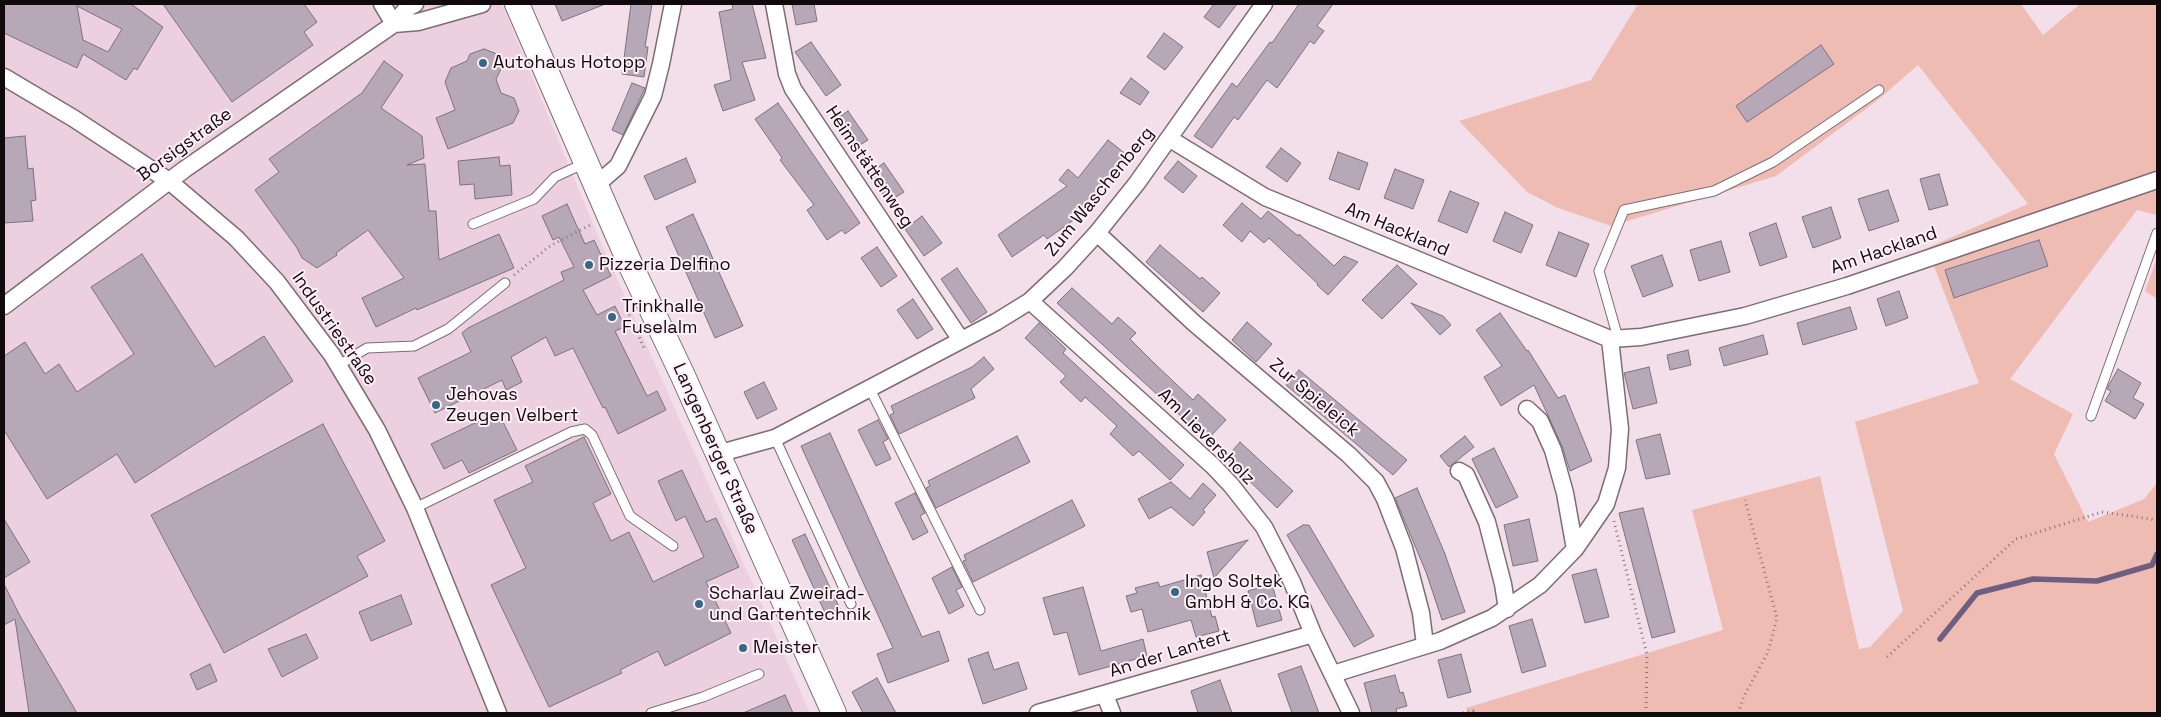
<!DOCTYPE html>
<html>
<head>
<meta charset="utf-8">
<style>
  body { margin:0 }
  #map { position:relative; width:2161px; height:717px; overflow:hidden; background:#f3dfe9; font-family:"Space Grotesk",sans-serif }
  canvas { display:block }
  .frame { position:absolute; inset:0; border:5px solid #100a0d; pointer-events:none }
</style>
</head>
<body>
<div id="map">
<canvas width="2161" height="717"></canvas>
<div class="frame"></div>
</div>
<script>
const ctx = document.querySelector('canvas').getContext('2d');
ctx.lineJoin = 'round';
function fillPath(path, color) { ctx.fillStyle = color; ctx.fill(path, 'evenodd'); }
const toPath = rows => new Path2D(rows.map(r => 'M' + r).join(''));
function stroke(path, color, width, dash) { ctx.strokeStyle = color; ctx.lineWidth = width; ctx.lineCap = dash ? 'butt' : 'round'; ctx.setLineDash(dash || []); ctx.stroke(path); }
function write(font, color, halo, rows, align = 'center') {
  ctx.font = font + ' "Space Grotesk",sans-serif'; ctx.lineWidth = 4; ctx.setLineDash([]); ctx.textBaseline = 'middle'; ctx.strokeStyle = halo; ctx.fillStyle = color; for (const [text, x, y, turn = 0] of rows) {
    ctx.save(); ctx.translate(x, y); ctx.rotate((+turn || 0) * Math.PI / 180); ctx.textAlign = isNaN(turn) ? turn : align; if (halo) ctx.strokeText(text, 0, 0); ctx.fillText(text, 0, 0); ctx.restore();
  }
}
fillPath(toPath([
  [4,4,502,4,599,238,810,713,4,713]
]), '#ecd0df');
fillPath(toPath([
  [1638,4,2021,4,2043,35,2080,4,2157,4,2157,215,2137,210,2010,379,2073,414,2054,454,2088,522,2144,499,2157,483,2157,713,1468,713,1466,708,1723,630,1692,510,1820,476,1859,649,1870,647,1903,611,1855,422,1979,383,1927,248,2028,204,1918,65,1879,99,1776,176,1611,226,1558,208,1527,192,1459,121,1591,80],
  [2157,258,2157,299,2145,291]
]), '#efbcb4');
stroke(toPath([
  [1940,639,1977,593,2033,579,2097,581,2152,565,2157,554]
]), '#6d5e82', 5.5);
const building = toPath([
  [4,4,131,4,163,27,137,70,134,68,126,80,83,54,77,68,4,33,4,4],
  [77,6,122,29,108,52,83,40,77,6],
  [163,4,304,4,317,22,304,32,313,45,232,102,163,4],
  [555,4,603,4,603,5,562,21,555,4],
  [631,4,652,4,645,47,648,47,644,77,622,74,631,4],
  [732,4,752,4,766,58,742,62,755,100,723,111,714,85,731,80,719,12,733,9,732,4],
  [792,4,814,4,817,21,796,25,792,4],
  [1214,4,1237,4,1219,28,1204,17,1214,4],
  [1299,4,1333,4,1317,26,1324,31,1314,44,1310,41,1277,88,1267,80,1238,120,1234,117,1212,148,1194,136,1232,83,1237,87,1270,42,1272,43,1299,4],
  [1164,33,1183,47,1165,70,1147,57,1164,33],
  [811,42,841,85,826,96,795,52,811,42],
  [1821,45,1834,64,1747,122,1736,106,1821,45],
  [484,49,497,54,502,67,496,79,501,93,514,98,519,111,513,123,448,149,436,118,455,110,445,82,451,68,467,61,470,54,484,49],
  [384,61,403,75,381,108,422,136,424,158,407,165,425,164,429,211,436,211,439,260,499,234,514,268,417,310,416,308,376,327,362,298,404,278,368,230,336,253,337,255,317,268,302,258,297,248,255,190,279,172,269,159,362,93,384,61],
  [1131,78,1149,92,1140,105,1120,93,1131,78],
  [632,83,645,88,623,135,612,130,632,83],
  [778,103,860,223,845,234,842,230,827,240,807,210,814,205,780,160,782,158,755,119,778,103],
  [848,111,868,140,852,150,833,121,848,111],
  [25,136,28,169,33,168,36,200,31,201,33,221,4,223,4,138,25,136],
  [1108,140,1127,155,1075,219,1047,239,1044,235,1012,257,998,235,1067,186,1059,180,1068,169,1078,178,1108,140],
  [1281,148,1301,163,1287,182,1266,167,1281,148],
  [1338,152,1368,163,1359,190,1329,179,1338,152],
  [499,157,500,166,510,165,512,195,475,199,474,184,460,185,458,161,499,157],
  [686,158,696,182,655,200,644,176,686,158],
  [1178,161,1197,176,1183,193,1164,178,1178,161],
  [884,163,904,192,888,202,869,173,884,163],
  [1395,169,1424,180,1413,209,1384,198,1395,169],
  [1939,174,1948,205,1929,210,1920,179,1939,174],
  [1888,190,1899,221,1869,231,1858,199,1888,190],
  [1450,191,1479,203,1467,233,1438,221,1450,191],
  [1242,203,1261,219,1268,211,1298,236,1299,234,1334,266,1344,256,1358,262,1328,295,1317,285,1318,284,1269,238,1264,243,1250,231,1242,242,1223,225,1242,203],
  [567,204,585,244,594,240,611,276,583,290,597,315,615,306,625,327,615,331,647,396,657,391,666,410,618,434,605,407,603,408,573,348,555,356,546,337,511,357,522,382,506,390,502,380,435,413,418,378,471,352,462,333,468,328,564,280,561,272,574,267,559,237,553,240,542,216,567,204],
  [1831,207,1841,238,1813,248,1802,217,1831,207],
  [1505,212,1533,225,1521,253,1493,241,1505,212],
  [693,214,743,326,715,338,666,227,693,214],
  [922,216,942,243,924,256,905,229,922,216],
  [1776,223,1787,257,1760,266,1749,233,1776,223],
  [1559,232,1589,244,1576,277,1546,265,1559,232],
  [2039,240,2048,266,1954,298,1945,270,2039,240],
  [1721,241,1730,272,1699,281,1690,250,1721,241],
  [1160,245,1200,279,1202,277,1220,293,1203,312,1146,262,1160,245],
  [877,247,897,276,881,287,861,258,877,247],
  [142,254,215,367,264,336,293,381,135,483,117,454,47,499,4,430,4,356,25,342,45,374,59,364,77,392,134,354,91,287,142,254],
  [1662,255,1673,286,1643,297,1631,266,1662,255],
  [1397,265,1417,284,1382,319,1362,300,1397,265],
  [957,268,987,312,971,323,941,279,957,268],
  [1072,288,1112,324,1118,317,1136,333,1130,339,1155,364,1193,400,1198,394,1226,420,1207,440,1057,303,1072,288],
  [1899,291,1908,318,1886,326,1877,299,1899,291],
  [913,299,933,329,917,339,897,310,913,299],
  [1411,303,1443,316,1451,325,1440,335,1411,303],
  [1850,307,1857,329,1803,345,1797,323,1850,307],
  [1500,313,1527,351,1528,350,1558,398,1565,395,1592,461,1570,471,1562,446,1534,385,1501,406,1484,377,1502,366,1476,330,1500,313],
  [1247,322,1272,344,1256,362,1232,340,1247,322],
  [1039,323,1066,349,1063,353,1184,465,1170,480,1139,451,1133,456,1110,434,1117,426,1085,397,1081,402,1060,382,1066,376,1025,338,1039,323],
  [1763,335,1768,354,1724,366,1719,348,1763,335],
  [1688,350,1691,365,1670,370,1667,355,1688,350],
  [984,357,994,369,971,389,975,398,899,434,890,415,894,413,891,406,972,367,984,357],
  [1649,367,1657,403,1633,409,1624,373,1649,367],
  [2118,369,2141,383,2133,398,2144,404,2135,419,2105,401,2111,391,2107,389,2110,383,2118,369],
  [1299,370,1407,460,1393,475,1286,385,1299,370],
  [764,382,777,409,757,419,744,392,764,382],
  [498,412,517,450,469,473,462,460,444,469,431,444,498,412],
  [878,420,888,439,883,442,891,459,876,466,858,430,878,420],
  [323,424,385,541,357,556,368,576,224,653,151,515,323,424],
  [830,433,922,637,939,631,949,661,888,683,877,654,893,648,801,446,830,433],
  [1660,434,1670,474,1646,479,1636,440,1660,434],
  [1017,436,1030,462,936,508,926,488,930,486,928,481,1017,436],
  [1465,436,1474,447,1449,467,1440,456,1465,436],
  [584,437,611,494,593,503,611,541,629,532,653,582,704,557,685,516,676,521,658,481,682,470,706,522,716,518,739,567,706,582,731,633,665,666,658,651,620,670,622,673,549,707,491,585,526,568,494,500,533,482,525,466,584,437],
  [1240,442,1293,491,1277,508,1226,458,1240,442],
  [1494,448,1518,497,1496,508,1472,459,1494,448],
  [1171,482,1190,499,1203,483,1216,495,1203,510,1205,512,1193,526,1171,507,1149,519,1138,499,1171,482],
  [1417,488,1445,554,1465,612,1442,620,1426,572,1395,498,1417,488],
  [915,493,925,513,920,516,928,532,913,540,895,503,915,493],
  [1072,500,1085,526,973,582,963,561,966,560,964,555,1072,500],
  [1643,508,1675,632,1652,638,1619,513,1643,508],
  [4,519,30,562,4,578,4,519],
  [1529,519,1538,561,1513,566,1504,525,1529,519],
  [1303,525,1309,525,1374,636,1354,647,1287,535,1303,525],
  [805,534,840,609,826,615,792,540,805,534],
  [1248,540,1214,578,1207,552,1248,540],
  [952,567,962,587,956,590,964,606,949,614,932,578,952,567],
  [1596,569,1609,617,1585,623,1572,575,1596,569],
  [1201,575,1212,617,1215,616,1219,631,1196,637,1191,620,1148,632,1142,609,1131,612,1126,596,1137,593,1135,588,1158,582,1160,587,1201,575],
  [4,584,20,616,77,713,29,713,15,619,4,625,4,584],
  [1272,584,1282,620,1257,627,1248,591,1272,584],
  [1083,587,1101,651,1143,639,1147,656,1079,675,1067,632,1054,635,1043,598,1083,587],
  [401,595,412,624,371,641,359,612,401,595],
  [1532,619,1546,666,1522,673,1509,626,1532,619],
  [306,634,318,658,282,677,268,649,306,634],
  [988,652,994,670,1018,662,1027,689,983,704,968,659,988,652],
  [1461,654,1471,692,1448,698,1438,660,1461,654],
  [210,664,217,681,197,690,190,674,210,664],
  [1301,666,1319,713,1292,713,1278,674,1301,666],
  [1395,675,1400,693,1403,692,1407,706,1396,709,1397,713,1372,713,1364,683,1395,675],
  [877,678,896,713,863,713,852,692,877,678],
  [1220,680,1232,713,1198,713,1191,691,1220,680],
  [785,695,793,713,743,713,785,695]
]);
fillPath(building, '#b6a8b7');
stroke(building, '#7e727f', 1);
const lane = toPath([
  [473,224,534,199,555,177,585,163],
  [1618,338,1599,271,1624,210,1714,191,1773,162,1879,90],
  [339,365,367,348,414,346,448,329,505,283],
  [869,387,980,610],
  [2091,416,2157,233],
  [775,438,851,604],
  [415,508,571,432,585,429,592,435,630,516,673,546],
  [651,713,703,697,759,674]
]);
const street = toPath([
  [382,4,394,24],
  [774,4,787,74,793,89,961,340],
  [394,24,418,22,482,4],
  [4,77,73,118,169,181,236,238,277,282,332,355,377,430,415,508,498,713],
  [1170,139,1265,197,1610,339,1641,337,1745,316,1847,286,2157,180],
  [595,186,618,166,653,96,661,64,673,4],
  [1097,233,1194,323,1349,455,1376,482,1385,499,1404,548,1421,613,1425,645],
  [1030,301,1213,466,1231,485,1264,527,1292,582,1313,634,1351,713],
  [4,306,185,169,394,24,407,8,415,4],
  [1527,409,1540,421,1553,450,1565,493,1575,549],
  [717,454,775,438,996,322,1030,301,1065,268,1097,233,1137,183,1264,4],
  [1459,471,1466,475,1487,522,1503,584,1507,609],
  [1333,674,1440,641,1492,618,1540,585,1575,549,1606,504,1617,468,1620,429,1610,339],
  [1105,695,1112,713],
  [1038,713,1313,634]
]);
const secondary = toPath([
  [517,4,631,266,683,376,834,713]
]);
stroke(lane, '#7e6c75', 11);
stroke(street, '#7e6c75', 19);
stroke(secondary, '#7e6c75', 26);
stroke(toPath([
  [514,275,550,246,592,224],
  [627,310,645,350],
  [1614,521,1647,655,1646,713],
  [1887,657,2016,539,2102,512,2151,519,2157,521],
  [1463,713,1473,711,1474,713],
  [1738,713,1744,696,1768,652,1777,618,1745,500]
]), '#86787f', 3, [1, 4]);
stroke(lane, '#fff', 9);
stroke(street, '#fff', 16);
stroke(secondary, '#fff', 24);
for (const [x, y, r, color] of [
  [483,63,5,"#356885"],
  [589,265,5,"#356885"],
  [612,317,5,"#356885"],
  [436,405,5,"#356885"],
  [1175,592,5,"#356885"],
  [699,604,5,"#356885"],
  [743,648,5,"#356885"]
]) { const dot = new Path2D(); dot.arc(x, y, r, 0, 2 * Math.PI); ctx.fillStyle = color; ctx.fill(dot); stroke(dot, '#feeef6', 2); }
write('18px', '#100a0d', '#feeef6', [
  ["Autohaus Hotopp",493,63],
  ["Pizzeria Delfino",599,265],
  ["Trinkhalle",622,307],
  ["Fuselalm",622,328],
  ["Jehovas",446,395],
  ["Zeugen Velbert",446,416],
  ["Ingo Soltek",1185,582],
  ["GmbH & Co. KG",1185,603],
  ["Scharlau Zweirad-",709,594],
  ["und Gartentechnik",709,615],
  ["Meister",753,648]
], 'left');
write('18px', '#100a0d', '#feeef6', [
  ["Borsigstraße",185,145,-36],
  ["Heimstättenweg",869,167,56],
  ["Zum Waschenberg",1100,192,-51],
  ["Am Hackland",1397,230,23],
  ["Am Hackland",1884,251,-19],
  ["Industriestraße",334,329,55],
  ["Zur Spieleick",1314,398,40],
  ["Am Lieversholz",1206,437,45],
  ["Langenberger Straße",715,449,66],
  ["An der Lantert",1170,654,-17]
]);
</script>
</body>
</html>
